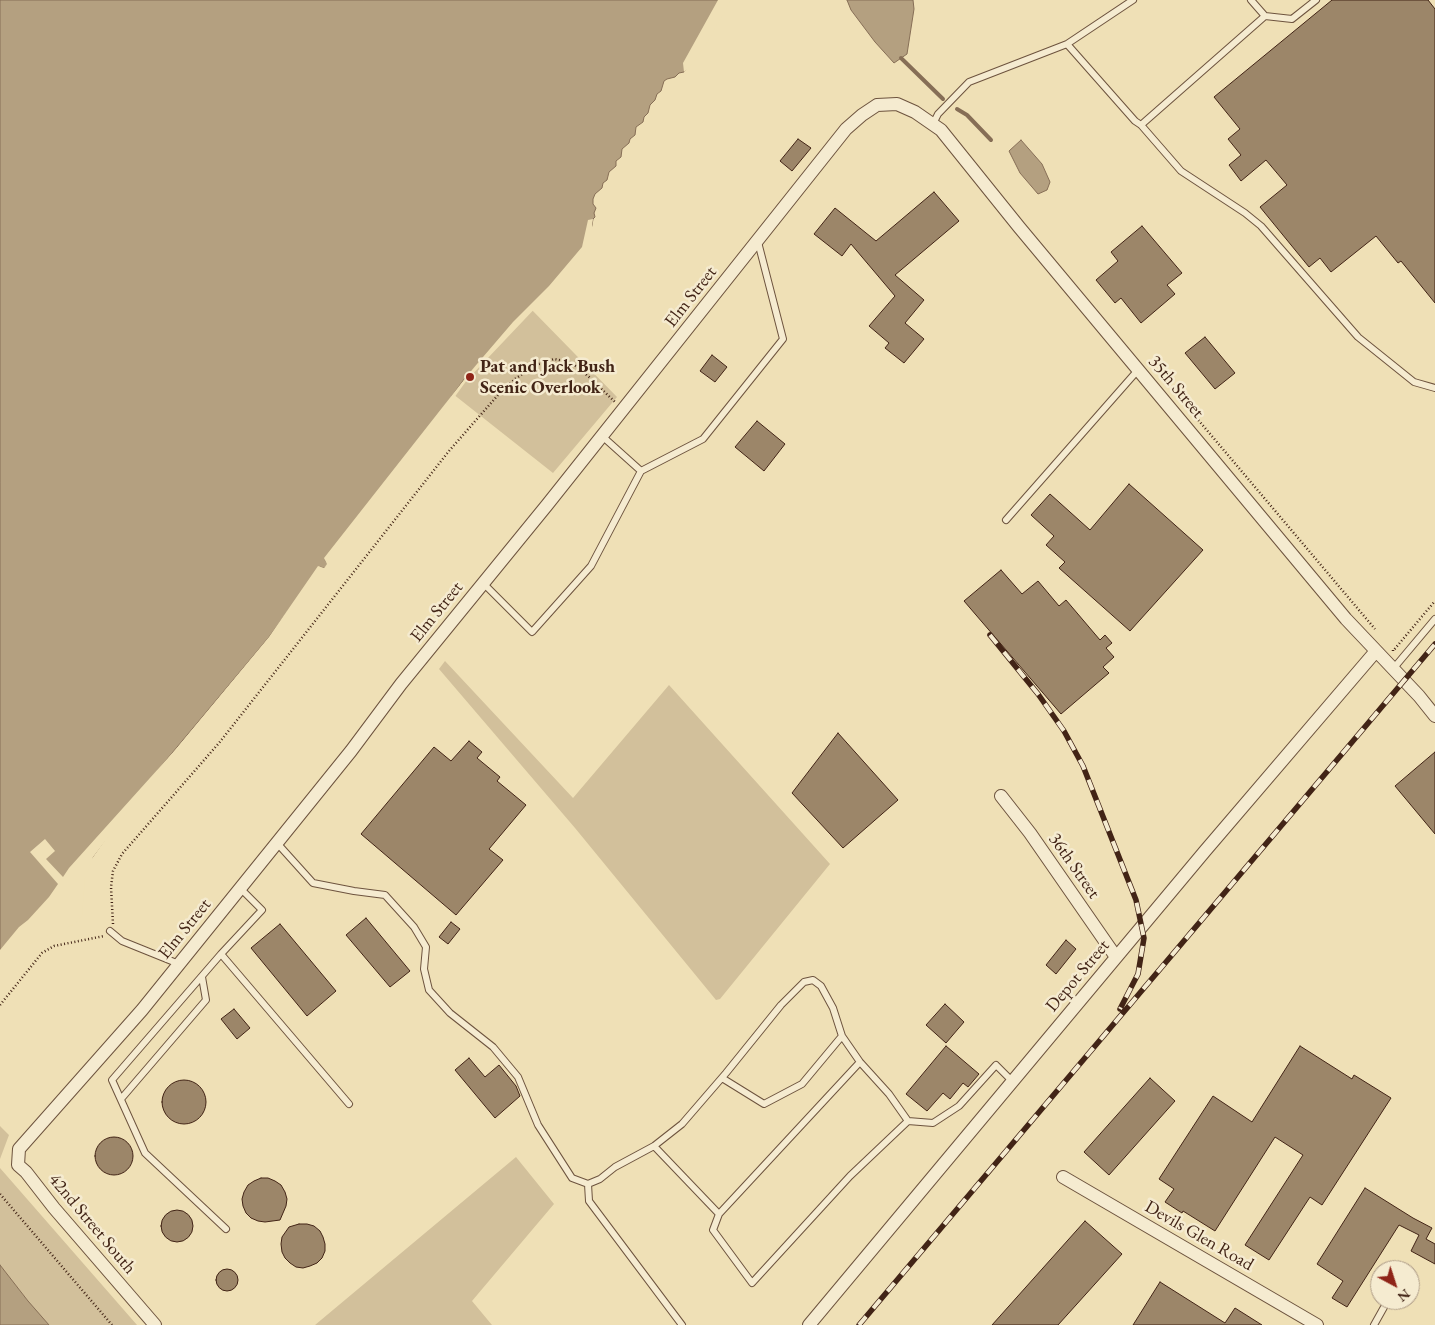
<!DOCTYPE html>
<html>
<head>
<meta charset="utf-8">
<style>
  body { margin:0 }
  #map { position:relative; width:1435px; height:1325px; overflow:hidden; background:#efe0b6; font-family:"EB Garamond",serif }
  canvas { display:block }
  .north { position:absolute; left:1370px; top:1260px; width:50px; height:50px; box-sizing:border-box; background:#f5ebd0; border:1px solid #ad9b86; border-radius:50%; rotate:140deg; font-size:14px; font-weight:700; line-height:20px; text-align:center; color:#422416 }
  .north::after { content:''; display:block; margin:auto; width:18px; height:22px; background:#8f2418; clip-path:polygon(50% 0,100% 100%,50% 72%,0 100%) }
</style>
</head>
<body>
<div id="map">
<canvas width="1435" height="1325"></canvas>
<div class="north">N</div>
</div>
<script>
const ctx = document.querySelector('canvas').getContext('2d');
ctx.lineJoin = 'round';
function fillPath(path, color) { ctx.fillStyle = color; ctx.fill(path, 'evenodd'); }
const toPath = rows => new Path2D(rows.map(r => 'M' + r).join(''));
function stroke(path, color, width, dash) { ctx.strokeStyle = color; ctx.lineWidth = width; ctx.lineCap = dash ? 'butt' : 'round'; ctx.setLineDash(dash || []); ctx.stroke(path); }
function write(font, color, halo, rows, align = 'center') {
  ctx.font = font + ' "EB Garamond",serif'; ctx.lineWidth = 5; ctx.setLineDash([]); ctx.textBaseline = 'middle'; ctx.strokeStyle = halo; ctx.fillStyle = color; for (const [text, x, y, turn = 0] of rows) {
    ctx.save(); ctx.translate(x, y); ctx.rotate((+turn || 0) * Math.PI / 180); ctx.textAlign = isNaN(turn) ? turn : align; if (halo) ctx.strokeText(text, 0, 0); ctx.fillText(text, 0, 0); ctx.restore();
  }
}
fillPath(toPath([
  [531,309,617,397,553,473,453,394,474,368],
  [445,661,573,798,669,685,830,864,720,999,716,1000,575,828,439,669],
  [0,1126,9,1135,0,1159],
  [516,1157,554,1204,472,1301,492,1325,315,1325],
  [0,1168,137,1325,0,1325,0,1318,28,1301,0,1265]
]), '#d2c09b');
const water = toPath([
  [0,0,728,0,703,44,684,72,679,73,675,77,667,79,664,81,661,91,657,94,655,100,650,105,648,113,644,117,643,122,636,127,635,135,630,139,629,143,622,149,621,157,616,161,616,166,609,172,607,180,603,183,602,188,595,194,593,199,593,204,596,208,594,213,595,217,593,219,592,225,593,240,465,378,409,455,325,560,328,564,324,568,320,567,269,637,137,795,34,939,9,954,0,965,0,0],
  [847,0,913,0,914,9,907,54,894,63,875,42,851,10,847,0],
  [1021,140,1042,164,1050,182,1047,190,1038,194,1020,173,1009,151,1021,140],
  [0,1265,28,1301,49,1325,0,1325,0,1265]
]);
fillPath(water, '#b4a080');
stroke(water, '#866e56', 1);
fillPath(toPath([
  [718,0,731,0,705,46,690,67,684,72,683,63],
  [593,219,592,225,595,231,595,241,561,281,467,380,411,457,328,560,330,563,329,565,325,570,321,569,271,639,139,797,93,857,85,878,82,915,75,924,35,941,11,956,0,968,0,950,19,927,28,920,49,897,58,884,30,852,45,839,55,851,46,859,63,877,69,868,176,749,269,637,318,566,324,568,327,564,324,558,471,371,513,322,549,286,582,247,588,220]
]), '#efe0b6');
stroke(toPath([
  [901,58,943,99],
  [957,109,967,115,991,140]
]), '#866e56', 4);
const building = toPath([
  [1332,0,1428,0,1435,9,1435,303,1401,261,1398,263,1376,236,1331,272,1320,258,1309,267,1260,207,1287,185,1266,160,1241,181,1229,165,1241,155,1228,139,1240,129,1214,97,1332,0],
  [798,139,811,148,792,171,780,161,798,139],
  [934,192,959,221,895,275,924,300,905,323,924,339,904,363,885,348,889,343,869,326,895,296,851,244,842,256,814,234,835,208,876,241,934,192],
  [1142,226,1182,273,1167,285,1175,294,1141,323,1121,298,1115,303,1096,280,1118,261,1111,252,1142,226],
  [1205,337,1235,373,1215,389,1185,353,1205,337],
  [712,355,727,367,715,382,700,371,712,355],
  [757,421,785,444,764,471,735,447,757,421],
  [1129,484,1203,550,1130,631,1059,568,1065,562,1046,545,1054,536,1031,515,1050,494,1090,530,1129,484],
  [1001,570,1022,594,1038,581,1059,606,1066,600,1100,640,1105,635,1112,643,1106,648,1114,657,1103,667,1109,673,1061,714,964,601,1001,570],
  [838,733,898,800,843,848,792,793,838,733],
  [469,741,482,752,477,758,500,777,497,781,526,805,489,849,503,860,456,915,361,834,434,747,451,761,469,741],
  [1435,752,1435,834,1395,786,1435,752],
  [366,918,410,971,390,987,346,935,366,918],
  [451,922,460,929,448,944,439,937,451,922],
  [280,924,336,991,307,1016,251,948,280,924],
  [1066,940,1076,949,1056,974,1046,965,1066,940],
  [945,1004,964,1022,946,1043,926,1025,945,1004],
  [234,1009,250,1028,237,1039,221,1019,234,1009],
  [946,1046,979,1074,968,1087,963,1083,950,1099,943,1093,927,1111,906,1094,946,1046],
  [1300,1046,1352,1079,1354,1075,1391,1098,1322,1205,1310,1197,1269,1260,1245,1245,1303,1155,1275,1137,1215,1231,1183,1211,1182,1213,1165,1202,1174,1189,1159,1179,1213,1096,1252,1122,1300,1046],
  [469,1058,485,1077,499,1065,516,1086,520,1096,495,1118,455,1070,469,1058],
  [1150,1078,1175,1101,1109,1175,1084,1152,1150,1078],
  '162 1102a22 22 0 1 1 44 0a22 22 0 1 1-44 0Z',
  '95 1156a19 19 0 1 1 38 0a19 19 0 1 1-38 0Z',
  [261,1178,268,1178,275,1181,281,1185,285,1192,287,1199,286,1206,280,1220,265,1222,258,1221,251,1218,246,1213,243,1206,242,1199,244,1192,248,1185,254,1181,261,1178],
  [1365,1188,1413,1218,1432,1228,1426,1239,1435,1244,1435,1264,1411,1251,1419,1235,1399,1225,1347,1307,1332,1298,1343,1281,1317,1264,1365,1188],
  '161 1226a16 16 0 1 1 32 0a16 16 0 1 1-32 0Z',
  [1085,1221,1122,1254,1058,1325,992,1325,1085,1221],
  [299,1224,307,1224,314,1226,320,1231,323,1237,325,1244,325,1251,322,1258,317,1263,310,1266,303,1268,296,1267,290,1263,285,1258,282,1252,281,1244,282,1237,289,1227,299,1224],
  '216 1280a11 11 0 1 1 22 0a11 11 0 1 1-22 0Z',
  [1160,1282,1225,1323,1235,1308,1262,1325,1133,1325,1160,1282]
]);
fillPath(building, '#9c8669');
stroke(building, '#422416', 1);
const service = toPath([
  [1265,16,1292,19,1316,0],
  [1067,44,1133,0],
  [933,124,938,114,969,82,1067,44,1135,121,1141,125,1181,171,1245,213,1261,226,1358,337,1414,382,1435,388],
  [1141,125,1265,16,1251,0],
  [602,436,641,471],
  [1006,520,1138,370],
  [483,583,532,632,591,566,641,471,703,439,783,339,758,242],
  [1393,669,1435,619],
  [277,843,313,883,354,891,385,895,414,927,426,947,424,969,429,990,450,1013,493,1047,518,1077,538,1125,572,1178,588,1184,600,1179,615,1167,654,1146,682,1124,726,1073,781,1005,804,982,813,980,821,986,833,1008,842,1036,860,1062,889,1094,908,1121,933,1123,959,1106,996,1065,1013,1082],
  [240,888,262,910,221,954,349,1104],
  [110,931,122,941,179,964],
  [221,954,112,1080,145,1153,226,1229],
  [722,1078,764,1104,802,1084,842,1036],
  [121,1099,206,1000,202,977],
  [654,1146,719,1214,860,1062],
  [588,1184,589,1201,682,1325],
  [719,1214,713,1230,752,1283,850,1176,908,1121],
  [1374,1325,1388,1300]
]);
const minor = toPath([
  [1001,796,1030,833,1116,957],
  [1063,1177,1317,1325],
  [155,1325,54,1208,26,1172,18,1165,19,1149,142,1010,351,751,401,684,547,505,846,129,862,115,877,105,897,104,915,112,941,130,1019,227,1346,619,1419,696,1435,716],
  [809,1325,1205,851,1376,651]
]);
stroke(service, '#6d533e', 8);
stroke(minor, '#6d533e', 14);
stroke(toPath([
  [1178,396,1375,629],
  [1393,650,1393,651,1435,601],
  [113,924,111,887,113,871,122,854,219,743,449,451,498,395,515,379,536,365,554,359,572,363,589,377,615,402],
  [0,1005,42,953,54,946,104,936],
  [0,1194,112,1325]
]), '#422416', 2.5, [1, 2.5]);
stroke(service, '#f5ebd0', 6);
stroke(minor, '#f5ebd0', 12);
const rail = toPath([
  [990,635,1038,694,1064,731,1083,766,1136,900,1144,938,1138,974,1120,1009],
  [859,1325,1435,644]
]);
stroke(rail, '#422416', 5.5);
stroke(rail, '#f5ebd0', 4, [11]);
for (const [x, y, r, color] of [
  [470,377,5,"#8f2418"]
]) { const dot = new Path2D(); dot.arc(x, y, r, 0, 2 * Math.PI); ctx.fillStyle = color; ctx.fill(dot); stroke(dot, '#f5ebd0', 2); }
write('18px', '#422416', '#f5ebd0', [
  ["Elm Street",691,297,-52],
  ["35th Street",1176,387,50],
  ["Elm Street",437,612,-51],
  ["36th Street",1074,866,55],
  ["Elm Street",185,929,-51],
  ["Depot Street",1078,976,-50],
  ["42nd Street South",92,1224,50],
  ["Devils Glen Road",1199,1236,30]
]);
write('bold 18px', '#422416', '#f5ebd0', [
  ["Pat and Jack Bush",480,367],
  ["Scenic Overlook",480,388]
], 'left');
</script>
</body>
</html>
